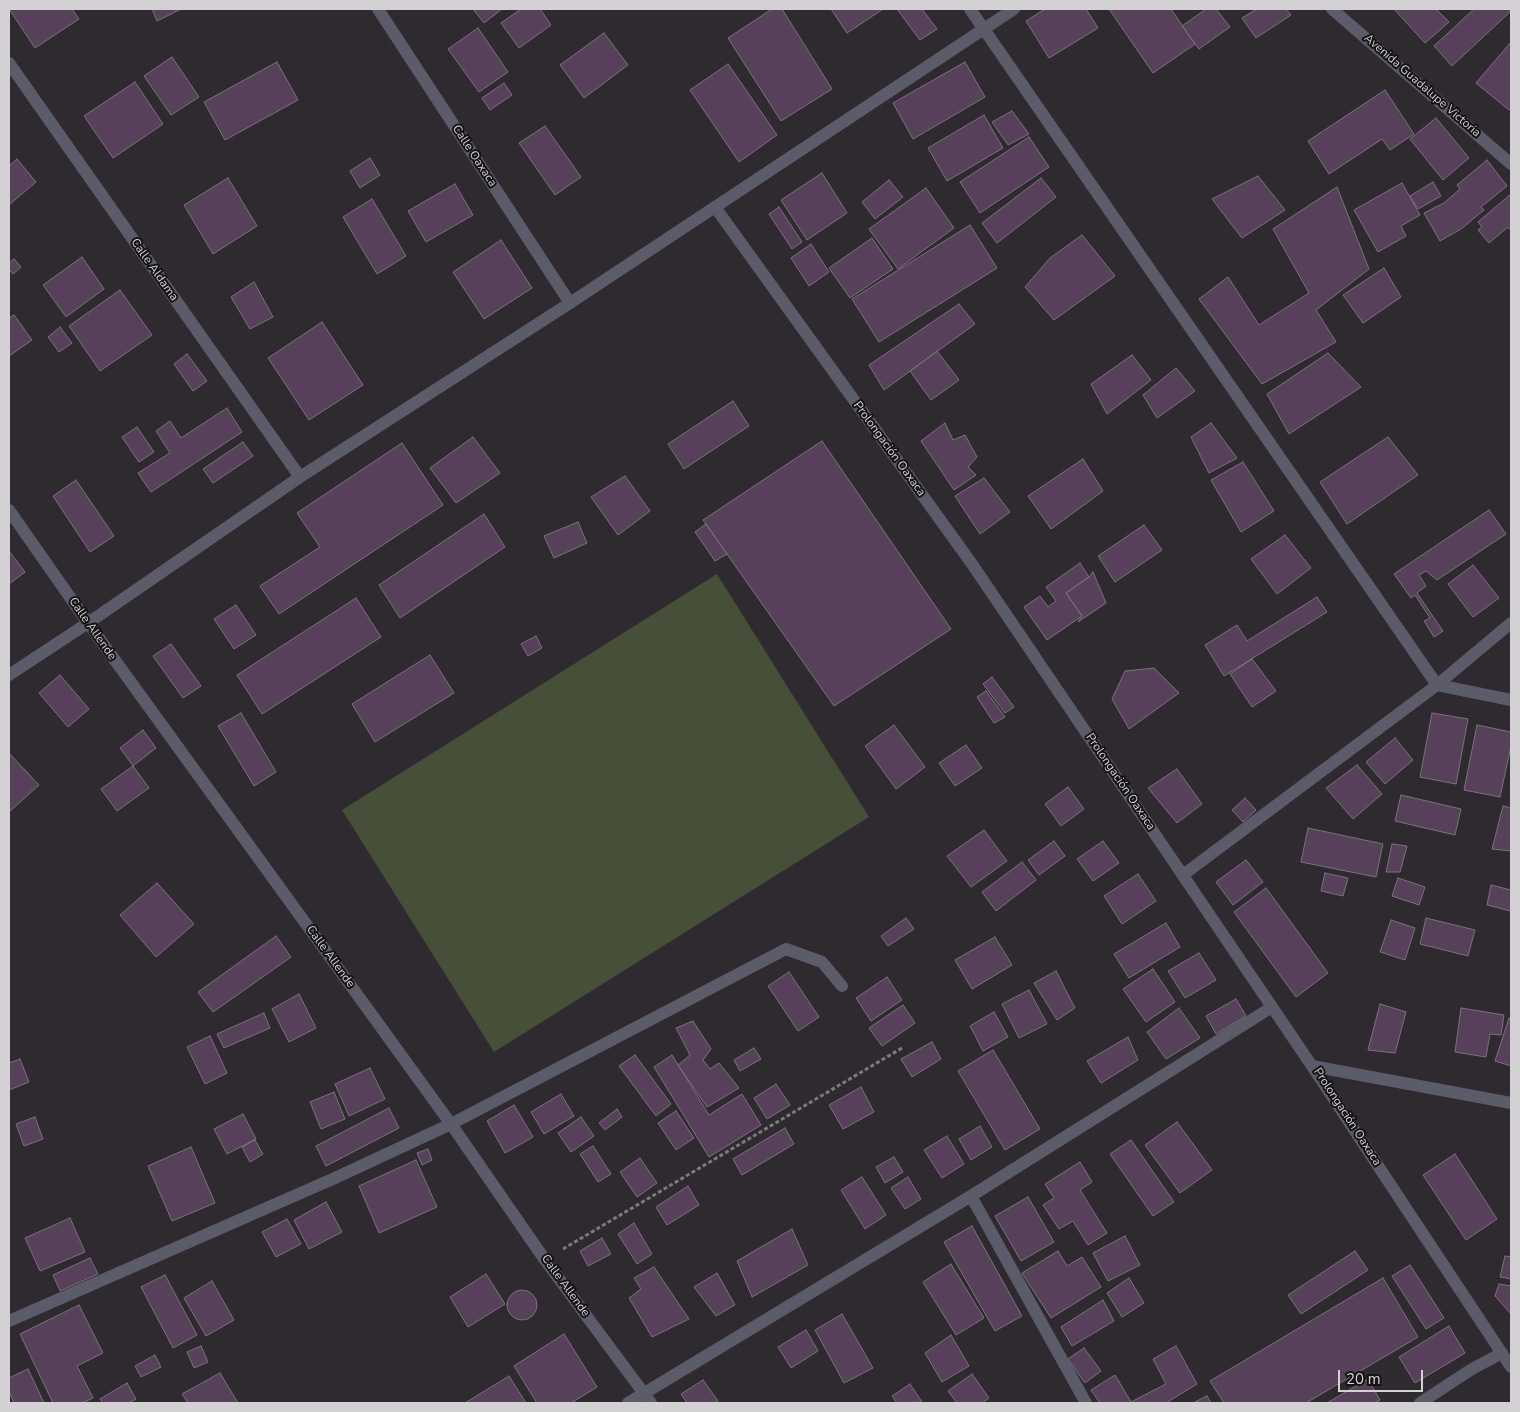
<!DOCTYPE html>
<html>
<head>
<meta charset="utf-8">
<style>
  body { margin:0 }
  #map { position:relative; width:1520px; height:1412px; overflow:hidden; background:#2f2a30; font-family:"Nunito Sans",sans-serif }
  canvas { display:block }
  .frame { position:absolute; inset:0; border:10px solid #d4d1d5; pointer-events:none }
  .scale { position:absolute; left:1338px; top:1370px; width:85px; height:22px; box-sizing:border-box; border:2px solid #d4d1d5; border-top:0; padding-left:6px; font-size:15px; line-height:18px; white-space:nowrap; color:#d4d1d5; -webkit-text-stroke:4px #161316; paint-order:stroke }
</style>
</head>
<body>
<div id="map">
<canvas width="1520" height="1412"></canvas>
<div class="frame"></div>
<div class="scale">20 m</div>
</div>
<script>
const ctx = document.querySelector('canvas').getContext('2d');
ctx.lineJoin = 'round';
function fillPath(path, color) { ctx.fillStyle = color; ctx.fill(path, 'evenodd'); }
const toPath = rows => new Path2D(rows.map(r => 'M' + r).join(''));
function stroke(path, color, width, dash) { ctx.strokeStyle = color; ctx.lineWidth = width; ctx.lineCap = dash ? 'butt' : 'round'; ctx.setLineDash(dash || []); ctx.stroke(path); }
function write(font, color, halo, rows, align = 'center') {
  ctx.font = font + ' "Nunito Sans",sans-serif'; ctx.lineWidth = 4; ctx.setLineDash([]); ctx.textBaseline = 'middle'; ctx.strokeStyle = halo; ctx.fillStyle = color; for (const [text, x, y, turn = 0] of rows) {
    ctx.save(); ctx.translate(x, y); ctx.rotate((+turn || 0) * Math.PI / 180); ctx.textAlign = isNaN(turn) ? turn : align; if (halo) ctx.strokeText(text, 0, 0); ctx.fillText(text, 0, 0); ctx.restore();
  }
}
fillPath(toPath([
  [717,574,869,817,494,1052,342,810]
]), '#464f37');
const building = toPath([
  [9,9,72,9,79,19,35,48,9,9],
  [152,9,181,9,157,21,152,9],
  [473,9,502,9,484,23,473,9],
  [521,9,540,9,551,25,519,48,501,23,521,9],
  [772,9,782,9,832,89,781,121,728,38,772,9],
  [831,9,883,9,847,33,831,9],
  [897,9,922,9,937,29,920,40,897,9],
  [1045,9,1086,9,1098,28,1049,58,1026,21,1045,9],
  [1109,9,1171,9,1195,44,1153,73,1109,9],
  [1206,9,1216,9,1230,27,1199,49,1182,26,1206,9],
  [1257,9,1286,9,1291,15,1256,38,1242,18,1257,9],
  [1394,9,1436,9,1449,22,1425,43,1394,9],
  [1474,9,1511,9,1511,11,1452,66,1434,46,1474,9],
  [478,28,508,72,479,92,448,49,478,28],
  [604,33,628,65,584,98,560,65,604,33],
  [1511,42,1511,107,1509,110,1476,83,1511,42],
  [172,57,199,97,171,115,144,76,172,57],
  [277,62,298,100,225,140,204,102,277,62],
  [965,62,985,97,913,139,893,103,965,62],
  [728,64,777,135,739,162,690,90,728,64],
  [135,82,163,124,113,158,84,116,135,82],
  [504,83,512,95,490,110,482,98,504,83],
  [1385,90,1414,134,1390,150,1382,139,1329,174,1308,141,1385,90],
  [1012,111,1029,134,1008,145,992,122,1012,111],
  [984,115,1003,148,947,181,928,148,984,115],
  [1436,118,1469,158,1443,180,1410,139,1436,118],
  [545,126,581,177,555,195,519,143,545,126],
  [1029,137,1049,167,980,213,960,182,1029,137],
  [370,158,380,175,360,188,350,171,370,158],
  [17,159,36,182,9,205,9,166,17,159],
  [1487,160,1507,186,1481,207,1484,210,1461,229,1440,241,1424,213,1444,203,1460,189,1457,185,1487,160],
  [822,173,847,213,807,240,781,200,822,173],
  [1258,176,1285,210,1242,238,1212,199,1258,176],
  [228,178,257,226,213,254,184,205,228,178],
  [1041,178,1056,197,997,243,982,223,1041,178],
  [889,180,903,197,875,219,862,202,889,180],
  [1433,182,1441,196,1418,209,1410,196,1433,182],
  [1402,183,1420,215,1401,226,1406,236,1378,252,1354,210,1402,183],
  [455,184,473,215,426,242,408,211,455,184],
  [1337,187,1369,269,1316,310,1336,342,1262,384,1199,299,1228,277,1259,325,1309,293,1273,229,1337,187],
  [926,188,954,228,898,269,869,229,926,188],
  [1511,194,1511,231,1508,227,1489,243,1478,230,1482,227,1478,222,1511,194],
  [372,199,406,256,377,274,343,217,372,199],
  [779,207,802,242,792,249,769,214,779,207],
  [970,225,997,268,879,342,852,299,970,225],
  [1082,235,1115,276,1054,320,1025,287,1050,258,1082,235],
  [872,238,893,269,850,298,829,268,872,238],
  [501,240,532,288,484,319,453,272,501,240],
  [811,244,829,272,809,286,791,258,811,244],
  [82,257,104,289,66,317,43,285,82,257],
  [14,259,21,267,13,274,9,269,9,263,14,259],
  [1384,268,1401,297,1363,323,1343,295,1384,268],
  [254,282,273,317,250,329,231,297,254,282],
  [120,290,152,335,100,371,69,326,120,290],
  [959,304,975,324,884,390,869,365,959,304],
  [14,315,32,340,9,356,9,318,14,315],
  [322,322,363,385,309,420,268,358,322,322],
  [60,327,72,343,59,352,48,337,60,327],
  [937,351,959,380,931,400,910,371,937,351],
  [1328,353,1361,387,1289,434,1267,394,1328,353],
  [187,354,207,381,193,391,174,364,187,354],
  [1132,355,1151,380,1107,414,1091,384,1132,355],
  [1176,368,1195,391,1157,418,1143,395,1176,368],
  [733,401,749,426,684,469,668,444,733,401],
  [227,408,242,432,151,492,138,473,170,453,156,431,170,421,181,438,227,408],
  [945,423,953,440,965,435,977,457,968,467,976,475,954,490,921,441,945,423],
  [1211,423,1237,458,1209,473,1191,437,1211,423],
  [137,427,154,452,139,462,122,437,137,427],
  [473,437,500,473,456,503,430,468,473,437],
  [1388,437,1418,475,1347,524,1320,482,1388,437],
  [822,441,951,629,834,706,703,520,822,441],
  [243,442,253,456,213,483,203,469,243,442],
  [402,443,443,505,279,614,260,586,320,547,297,513,402,443],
  [1083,459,1103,491,1051,529,1028,496,1083,459],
  [1243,462,1274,511,1241,532,1211,480,1243,462],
  [625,476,650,511,618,535,591,497,625,476],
  [984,478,1010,512,980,534,955,496,984,478],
  [76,480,114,536,90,552,53,496,76,480],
  [1489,510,1506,534,1437,580,1426,571,1419,575,1426,586,1417,593,1443,631,1434,637,1424,621,1430,618,1415,595,1411,598,1394,574,1489,510],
  [484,514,505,547,400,618,379,585,484,514],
  [578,522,587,543,554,558,544,536,578,522],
  [706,524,727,554,715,561,695,532,706,524],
  [1144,525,1162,550,1115,582,1098,556,1144,525],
  [1285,535,1311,568,1277,594,1251,559,1285,535],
  [9,551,25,572,9,584,9,551],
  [1080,563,1089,577,1066,593,1082,616,1047,640,1024,607,1040,596,1048,607,1056,601,1046,587,1080,563],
  [1473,565,1499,598,1473,617,1448,584,1473,565],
  [1093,572,1106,603,1078,622,1082,616,1066,593,1089,577,1093,572],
  [1317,597,1327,612,1224,676,1205,645,1237,625,1247,641,1317,597],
  [356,598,381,637,262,714,237,675,356,598],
  [236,605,256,635,234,649,214,619,236,605],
  [536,636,542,648,528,656,521,644,536,636],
  [171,644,201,686,183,698,153,656,171,644],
  [430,655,454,693,375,742,352,704,430,655],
  [1252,659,1276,691,1252,707,1230,674,1252,659],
  [1154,668,1179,693,1129,729,1112,699,1125,671,1154,668],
  [60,675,89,709,68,727,39,693,60,675],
  [992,677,1014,707,1005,713,983,684,992,677],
  [986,691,1005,717,994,723,977,697,986,691],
  [241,713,276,772,254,786,218,726,241,713],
  [1432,713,1468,719,1456,784,1420,777,1432,713],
  [894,725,925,767,896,789,865,746,894,725],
  [1477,725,1511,732,1511,746,1500,797,1464,790,1477,725],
  [143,730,156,748,133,766,120,748,143,730],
  [1395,738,1413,760,1385,784,1366,762,1395,738],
  [966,745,982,768,955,786,939,763,966,745],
  [9,753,39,785,9,812,9,753],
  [1357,765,1382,794,1353,819,1326,788,1357,765],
  [133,766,149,788,117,811,101,789,133,766],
  [1177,769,1202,804,1177,823,1148,788,1177,769],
  [1068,787,1084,809,1061,826,1045,804,1068,787],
  [1401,795,1461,809,1455,835,1395,821,1401,795],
  [1245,798,1256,810,1243,822,1232,810,1245,798],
  [1503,806,1511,808,1511,851,1492,849,1503,806],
  [1308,828,1383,844,1376,877,1301,862,1308,828],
  [984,830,1007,861,971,887,947,856,984,830],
  [1054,841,1065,856,1039,875,1028,860,1054,841],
  [1103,841,1119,863,1093,881,1077,859,1103,841],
  [1392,844,1407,846,1400,872,1386,872,1392,844],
  [1246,860,1263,882,1233,905,1216,882,1246,860],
  [1022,862,1036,880,996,911,982,892,1022,862],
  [1325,873,1348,878,1343,896,1321,891,1325,873],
  [1138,874,1156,901,1122,924,1104,896,1138,874],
  [1398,878,1425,887,1419,905,1392,896,1398,878],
  [157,883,194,924,156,957,120,915,157,883],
  [1491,885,1511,890,1511,911,1487,905,1491,885],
  [1266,888,1328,973,1296,997,1234,912,1266,888],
  [906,918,914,929,888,946,881,936,906,918],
  [1426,918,1475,930,1468,956,1420,944,1426,918],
  [1391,920,1415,928,1405,960,1380,952,1391,920],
  [1166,923,1180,947,1129,978,1114,954,1166,923],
  [276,936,291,957,213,1012,198,992,276,936],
  [995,937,1012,965,972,989,955,960,995,937],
  [1199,953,1216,980,1185,998,1168,971,1199,953],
  [1153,969,1175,1002,1146,1022,1123,989,1153,969],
  [1056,971,1075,1008,1057,1020,1034,983,1056,971],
  [789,972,819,1017,798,1031,768,986,789,972],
  [887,977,902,1000,871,1021,856,998,887,977],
  [1029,990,1047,1024,1019,1038,1002,1004,1029,990],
  [299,994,316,1028,289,1042,272,1009,299,994],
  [1236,999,1246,1016,1216,1034,1206,1016,1236,999],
  [1380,1004,1406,1012,1395,1053,1368,1050,1380,1004],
  [903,1005,915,1023,882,1046,869,1028,903,1005],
  [1179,1008,1200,1038,1166,1059,1147,1032,1179,1008],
  [1461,1008,1504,1015,1501,1035,1490,1034,1486,1057,1455,1052,1461,1008],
  [994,1012,1008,1037,983,1051,970,1026,994,1012],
  [264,1013,270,1028,224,1048,217,1034,264,1013],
  [1509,1018,1511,1019,1511,1066,1495,1061,1509,1018],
  [693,1021,711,1049,703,1060,710,1069,719,1063,739,1088,707,1107,678,1065,690,1055,676,1028,693,1021],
  [210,1036,227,1073,205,1084,187,1047,210,1036],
  [1128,1037,1138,1060,1101,1083,1087,1061,1128,1037],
  [932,1042,941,1059,912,1077,901,1059,932,1042],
  [754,1048,761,1059,740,1071,734,1060,754,1048],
  [993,1050,1040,1129,1005,1150,958,1071,993,1050],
  [635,1055,671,1104,656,1116,619,1066,635,1055],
  [672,1055,709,1115,742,1094,761,1125,709,1157,654,1067,672,1055],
  [20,1059,29,1082,9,1090,9,1063,20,1059],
  [370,1068,385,1099,349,1116,335,1084,370,1068],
  [776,1084,790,1105,767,1119,754,1098,776,1084],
  [861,1087,874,1112,843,1129,829,1105,861,1087],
  [334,1092,345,1119,321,1129,310,1102,334,1092],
  [561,1094,574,1116,544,1134,531,1112,561,1094],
  [514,1105,533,1137,505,1153,487,1121,514,1105],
  [389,1108,399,1128,326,1166,316,1146,389,1108],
  [617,1109,622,1117,605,1130,599,1123,617,1109],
  [676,1111,694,1138,676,1150,658,1123,676,1111],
  [243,1114,256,1139,227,1154,214,1129,243,1114],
  [35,1117,43,1139,24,1146,16,1124,35,1117],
  [581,1117,594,1136,571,1152,558,1133,581,1117],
  [1177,1122,1212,1170,1180,1193,1145,1145,1177,1122],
  [980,1126,992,1147,971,1160,959,1139,980,1126],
  [785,1128,794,1144,742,1175,733,1159,785,1128],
  [947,1136,964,1164,942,1178,924,1150,947,1136],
  [255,1140,263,1154,250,1162,242,1147,255,1140],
  [1131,1140,1174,1202,1153,1216,1110,1154,1131,1140],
  [593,1146,611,1174,598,1182,580,1154,593,1146],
  [191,1147,215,1203,172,1221,148,1166,191,1147],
  [428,1149,432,1160,422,1165,417,1153,428,1149],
  [1455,1154,1497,1219,1466,1240,1423,1175,1455,1154],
  [894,1157,903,1172,885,1183,876,1167,894,1157],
  [640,1158,657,1183,637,1197,620,1172,640,1158],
  [416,1160,437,1207,379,1233,359,1186,416,1160],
  [1080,1162,1092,1182,1080,1190,1107,1233,1088,1245,1073,1221,1059,1229,1043,1205,1054,1198,1045,1184,1080,1162],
  [862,1177,886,1215,865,1229,841,1190,862,1177],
  [908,1177,921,1199,905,1209,891,1188,908,1177],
  [688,1186,699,1205,667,1225,656,1207,688,1186],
  [1028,1197,1054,1242,1021,1261,995,1216,1028,1197],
  [326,1202,342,1232,309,1249,294,1220,326,1202],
  [70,1218,85,1252,40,1271,25,1238,70,1218],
  [287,1219,301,1244,276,1257,262,1232,287,1219],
  [634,1223,652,1254,637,1264,618,1234,634,1223],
  [972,1226,1022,1316,995,1331,944,1242,972,1226],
  [792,1229,808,1265,752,1297,737,1261,792,1229],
  [1125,1236,1140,1265,1108,1281,1093,1253,1125,1236],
  [602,1238,611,1254,588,1266,580,1251,602,1238],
  [1058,1251,1067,1266,1082,1257,1101,1287,1051,1318,1022,1273,1058,1251],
  [1355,1251,1368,1270,1301,1314,1288,1295,1355,1251],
  [1505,1256,1511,1257,1511,1279,1500,1277,1505,1256],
  [90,1258,98,1274,60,1291,53,1275,90,1258],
  [951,1264,984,1318,956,1335,923,1282,951,1264],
  [1410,1265,1444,1318,1426,1329,1392,1276,1410,1265],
  [654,1267,689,1319,652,1337,629,1298,641,1289,634,1278,654,1267],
  [717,1273,735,1305,716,1316,694,1287,717,1273],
  [486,1274,505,1304,468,1327,450,1297,486,1274],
  [165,1275,197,1335,173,1348,141,1287,165,1275],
  [1129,1278,1144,1303,1122,1317,1107,1293,1129,1278],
  [1383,1278,1418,1337,1306,1403,1224,1403,1210,1381,1383,1278],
  [212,1281,234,1320,206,1336,184,1298,212,1281],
  [1499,1284,1511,1286,1511,1314,1495,1296,1499,1284],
  '507 1305a15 15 0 1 1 30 0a15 15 0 1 1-30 0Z',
  [1103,1300,1114,1321,1072,1346,1061,1327,1103,1300],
  [79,1305,103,1353,77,1366,93,1398,82,1403,53,1403,20,1334,79,1305],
  [842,1314,873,1368,844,1383,815,1330,842,1314],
  [1449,1326,1465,1353,1415,1383,1399,1357,1449,1326],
  [806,1330,818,1351,791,1368,778,1347,806,1330],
  [564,1334,597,1387,571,1403,537,1403,514,1366,564,1334],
  [951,1335,969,1366,942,1382,925,1353,951,1335],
  [201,1346,208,1362,194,1368,187,1352,201,1346],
  [1176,1346,1197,1384,1166,1403,1100,1403,1091,1390,1115,1375,1131,1402,1166,1384,1153,1359,1176,1346],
  [1084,1348,1101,1371,1085,1383,1068,1359,1084,1348],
  [155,1355,161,1367,141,1377,135,1366,155,1355],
  [28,1369,44,1403,14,1403,9,1391,9,1378,28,1369],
  [220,1373,238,1403,188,1403,182,1394,220,1373],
  [972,1374,989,1398,982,1403,957,1403,948,1391,972,1374],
  [509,1376,526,1403,465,1403,509,1376],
  [1368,1379,1380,1400,1374,1403,1327,1403,1368,1379],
  [703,1380,718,1401,715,1403,687,1403,681,1394,703,1380],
  [127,1383,136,1399,129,1403,103,1403,100,1399,127,1383],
  [910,1384,922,1402,897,1403,892,1396,910,1384],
  [1207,1396,1211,1403,1193,1403,1207,1396]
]);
fillPath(building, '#57415a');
stroke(building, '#79737a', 1);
stroke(toPath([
  [563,1249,902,1048]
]), '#7d797e', 3, [4, 2.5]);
stroke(toPath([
  [1420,1403,1472,1369,1502,1353]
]), '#5b5b69', 12);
stroke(toPath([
  [378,9,570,303],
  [970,9,1437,685,1511,700],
  [1332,9,1511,164],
  [9,63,300,477],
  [715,207,972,564,1312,1066,1511,1367],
  [9,510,88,623,451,1124,545,1260,651,1403],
  [9,675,88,623,300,477,570,303,1014,9],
  [1183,875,1437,685,1511,623],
  [1312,1066,1511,1103],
  [971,1196,1086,1403],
  [9,1321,335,1178,451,1124,786,949,822,962,842,986],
  [628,1403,971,1196,1272,1007]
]), '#5b5b69', 12);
write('12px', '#d4d1d5', '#161316', [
  ["Avenida Guadalupe Victoria",1422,86,41],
  ["Calle Oaxaca",474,156,57],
  ["Calle Aldama",154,270,55],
  ["Prolongación Oaxaca",889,449,54],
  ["Calle Allende",92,629,55],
  ["Prolongación Oaxaca",1120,782,56],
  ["Calle Allende",330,957,54],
  ["Prolongación Oaxaca",1347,1117,57],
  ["Calle Allende",565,1286,54]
]);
</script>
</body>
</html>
